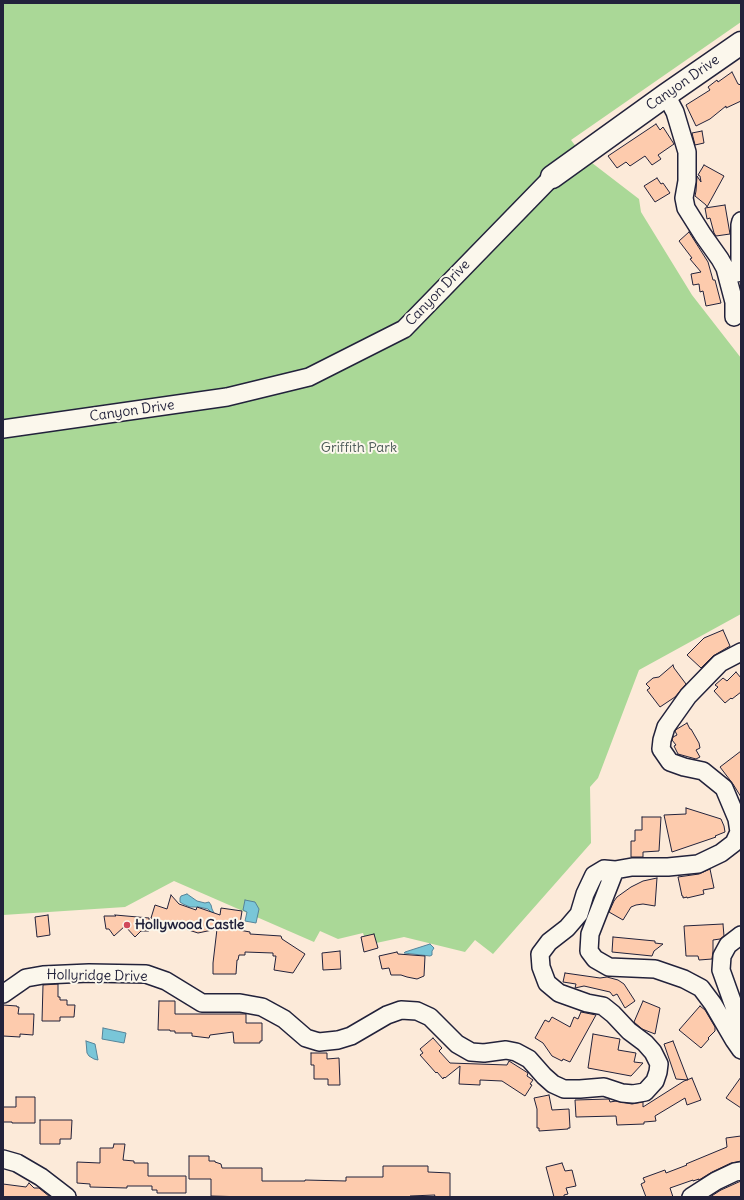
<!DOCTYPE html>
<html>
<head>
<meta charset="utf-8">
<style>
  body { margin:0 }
  #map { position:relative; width:744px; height:1200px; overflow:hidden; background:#fcead9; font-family:Delius,sans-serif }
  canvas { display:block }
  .frame { position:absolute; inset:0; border:4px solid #22223b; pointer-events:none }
</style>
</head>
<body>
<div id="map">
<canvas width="744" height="1200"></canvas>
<div class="frame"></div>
</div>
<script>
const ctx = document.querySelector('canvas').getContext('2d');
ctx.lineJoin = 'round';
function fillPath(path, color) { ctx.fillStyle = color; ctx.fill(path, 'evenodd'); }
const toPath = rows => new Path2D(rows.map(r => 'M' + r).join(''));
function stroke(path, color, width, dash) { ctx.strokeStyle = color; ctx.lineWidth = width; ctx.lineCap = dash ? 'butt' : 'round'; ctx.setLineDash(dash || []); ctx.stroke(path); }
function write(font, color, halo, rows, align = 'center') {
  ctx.font = font + ' Delius,sans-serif'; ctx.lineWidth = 4; ctx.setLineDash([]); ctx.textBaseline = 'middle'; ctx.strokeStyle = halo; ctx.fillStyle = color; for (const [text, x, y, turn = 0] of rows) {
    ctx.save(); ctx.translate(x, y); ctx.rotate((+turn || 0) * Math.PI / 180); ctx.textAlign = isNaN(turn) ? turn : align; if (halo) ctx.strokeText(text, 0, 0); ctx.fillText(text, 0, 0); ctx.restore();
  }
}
fillPath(toPath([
  [3,3,741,3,741,22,571,140,583,156,639,199,641,212,692,295,741,358,741,614,639,670,598,778,590,787,591,843,493,954,475,940,465,952,404,937,367,945,363,933,338,939,320,931,314,942,174,881,125,907,3,915]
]), '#aad897');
const water = toPath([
  [187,894,197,901,205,903,209,902,211,905,212,909,216,917,208,909,199,907,190,907,183,904,180,902,180,898,181,896,187,894],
  [245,900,255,902,259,909,256,923,245,921,247,912,243,910,245,900],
  [430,944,434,948,432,951,432,955,430,956,404,953,405,952,430,944],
  [103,1028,126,1033,124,1043,102,1039,103,1028],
  [86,1041,95,1044,98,1060,94,1059,89,1056,87,1053,86,1041]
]);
fillPath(water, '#79c6d8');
stroke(water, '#568499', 1);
const building = toPath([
  [732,72,738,84,741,85,741,101,726,108,726,106,710,119,696,126,686,105,710,90,708,87,717,80,718,82,732,72],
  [656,124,660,130,663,127,674,144,658,155,661,159,652,165,645,156,630,166,626,162,617,168,608,156,656,124],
  [702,131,704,143,695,145,692,133,702,131],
  [704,165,724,176,707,207,706,205,695,196,696,191,697,176,701,182,700,176,698,175,704,165],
  [657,178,661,184,663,183,670,193,655,202,644,186,657,178],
  [725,205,730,234,716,236,714,233,710,218,707,219,705,208,725,205],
  [689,232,708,262,713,280,715,280,721,303,706,306,703,291,700,292,699,284,693,285,691,274,701,272,690,259,692,258,679,241,689,232],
  [723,630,730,646,713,656,701,668,687,655,704,638,723,630],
  [673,665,674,668,686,684,675,697,660,707,647,690,650,688,646,684,653,678,659,677,673,665],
  [736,672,741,678,741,692,732,699,731,698,725,703,714,691,718,687,715,685,723,678,727,681,736,672],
  [687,723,690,729,691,729,699,743,700,748,696,750,700,757,696,759,678,754,674,746,676,745,672,740,673,737,677,735,675,731,677,729,687,723],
  [741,751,741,797,733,784,720,767,741,751],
  [686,808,721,819,724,826,725,832,715,836,716,837,672,852,664,815,686,814,686,808],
  [642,817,661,817,659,851,643,852,643,857,631,857,631,841,635,841,635,830,642,830,642,817],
  [710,869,714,888,703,890,704,894,687,898,687,897,683,898,683,896,682,896,678,877,699,874,710,869],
  [657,878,655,906,643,904,636,905,631,907,623,920,609,912,614,901,617,897,631,887,643,881,657,878],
  [171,895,179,904,196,910,197,907,220,915,221,908,242,911,239,930,250,932,250,934,281,936,282,939,305,954,293,973,274,970,276,956,273,956,273,953,245,952,245,955,239,955,238,960,237,960,236,974,213,974,213,963,217,929,198,933,151,918,155,905,167,909,171,895],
  [48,915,50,935,37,937,35,917,48,915],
  [115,915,149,918,149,931,141,931,135,937,125,926,114,936,109,929,106,929,104,916,116,916,115,915],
  [723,924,724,936,720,939,713,940,713,951,712,959,699,960,698,956,686,956,684,926,723,924],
  [374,934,378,948,364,952,361,937,374,934],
  [613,937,655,941,655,943,663,944,654,951,652,956,612,952,613,937],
  [340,951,341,969,323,970,322,953,340,951],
  [397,952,398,954,425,956,424,976,417,979,407,977,401,975,391,975,389,968,382,969,379,956,397,952],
  [565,973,600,978,607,977,618,980,624,984,635,1001,625,1008,617,994,613,996,610,992,584,986,575,988,576,984,563,982,565,973],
  [58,984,58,997,60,997,60,1000,67,1000,67,1005,75,1005,74,1017,60,1017,60,1021,42,1021,43,985,58,984],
  [159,1001,175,1001,175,1014,246,1014,246,1023,262,1023,262,1041,260,1041,260,1043,234,1043,233,1032,210,1035,209,1038,192,1036,192,1033,175,1033,175,1031,170,1031,170,1030,158,1030,159,1001],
  [643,1001,660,1008,655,1034,642,1029,634,1022,643,1001],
  [3,1005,17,1006,17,1007,19,1007,18,1014,34,1014,33,1035,20,1034,20,1037,3,1036,3,1005],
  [700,1006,705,1010,715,1027,715,1031,708,1038,709,1039,701,1048,679,1030,700,1006],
  [581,1012,596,1015,570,1062,563,1059,562,1061,552,1056,543,1043,535,1038,545,1020,549,1022,552,1017,570,1027,574,1017,578,1019,581,1012],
  [593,1034,620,1039,618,1050,636,1053,634,1062,643,1063,631,1076,588,1068,593,1034],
  [433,1038,442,1048,439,1051,450,1063,507,1065,509,1061,528,1073,527,1076,533,1080,530,1084,532,1085,525,1096,502,1081,480,1080,480,1085,459,1084,460,1066,445,1078,444,1077,443,1079,437,1072,436,1073,420,1055,423,1053,420,1049,433,1038],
  [673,1041,688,1080,676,1079,664,1044,673,1041],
  [311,1053,327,1053,327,1059,339,1058,340,1085,328,1085,328,1079,314,1079,314,1065,311,1065,311,1053],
  [741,1077,741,1108,726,1098,741,1077],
  [692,1078,701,1100,687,1105,685,1098,655,1116,656,1121,644,1122,644,1124,617,1125,616,1116,576,1117,575,1100,609,1099,610,1102,616,1101,632,1104,643,1102,643,1107,684,1081,692,1078],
  [549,1095,552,1110,569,1109,570,1128,568,1128,568,1129,539,1131,539,1128,537,1128,537,1109,534,1098,549,1095],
  [16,1097,35,1097,35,1123,12,1123,12,1122,3,1122,3,1107,16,1107,16,1097],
  [40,1120,72,1120,71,1139,60,1139,60,1144,40,1144,40,1120],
  [741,1136,741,1161,731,1163,712,1172,699,1180,699,1179,693,1181,693,1180,670,1188,673,1197,646,1197,641,1184,645,1182,643,1178,665,1170,666,1173,687,1165,686,1164,727,1147,726,1138,741,1136],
  [114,1144,125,1144,123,1160,134,1161,134,1163,148,1163,148,1176,186,1176,186,1193,157,1193,157,1190,152,1190,152,1186,127,1186,127,1188,90,1187,90,1184,77,1183,77,1162,100,1163,100,1148,113,1148,114,1144],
  [189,1156,209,1156,209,1161,215,1161,215,1162,221,1164,222,1168,262,1168,262,1181,305,1181,305,1180,346,1181,346,1177,383,1177,383,1166,428,1166,428,1172,450,1173,450,1197,434,1197,435,1195,410,1196,410,1197,248,1197,211,1196,211,1179,189,1179,189,1156],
  [562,1163,565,1171,572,1170,576,1186,566,1188,568,1194,564,1195,564,1197,554,1197,546,1167,562,1163],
  [741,1181,741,1197,710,1197,721,1190,741,1181],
  [29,1183,34,1188,39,1188,50,1197,3,1197,3,1184,26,1187,29,1183]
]);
fillPath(building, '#fdcbad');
stroke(building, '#22223b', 1);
const street = toPath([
  [666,95,675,112,687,152,687,181,684,198,686,208,703,235,720,259,725,268,734,302,734,317],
  [725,268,731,273,737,273,740,267,740,225,741,221],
  [3,429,227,397,309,377,404,329,552,177],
  [615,870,590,934,589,951,595,959,609,967,655,969,684,979,701,988,713,1004,734,1040,741,1050],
  [741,935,728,945,722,956,721,970,741,1026],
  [3,994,26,978,43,975,89,973,146,974,166,981,202,1003,240,1003,262,1007,284,1019,306,1038,319,1042,338,1040,351,1036,387,1015,401,1010,417,1011,430,1017,457,1044,471,1052,484,1053,506,1050,516,1052,529,1059,544,1076,553,1084,564,1089,580,1089,604,1087,622,1093,633,1094,645,1092,655,1081,658,1072,659,1064,653,1052,645,1043,629,1031,613,1014,603,1006,587,1003,559,993,547,983,541,967,540,954,549,942,567,928,579,914,585,894,594,875,604,869,615,870,632,867,668,867,698,864,721,853,734,843,739,832,737,819,724,788,703,771,684,767,670,762,661,749,662,740,666,727,688,696,720,663,741,652],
  [3,1159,17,1163,41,1177,67,1197],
  [691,1197,716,1181,735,1172,741,1171]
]);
const secondary = toPath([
  [552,177,666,95,741,43]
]);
stroke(street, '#22223b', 20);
stroke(secondary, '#22223b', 25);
stroke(street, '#fbf7ec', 17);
stroke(secondary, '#fbf7ec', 22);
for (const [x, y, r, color] of [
  [127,925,4,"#d1495b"]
]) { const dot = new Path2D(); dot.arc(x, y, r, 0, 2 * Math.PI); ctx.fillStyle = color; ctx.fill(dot); stroke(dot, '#fbf7ec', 1.5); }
write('14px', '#22223b', '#fbf7ec', [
  ["Canyon Drive",683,83,-35],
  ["Canyon Drive",438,293,-46],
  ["Canyon Drive",132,411,-8],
  ["Hollyridge Drive",97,976,1]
]);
write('14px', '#4b5957', '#fbf7ec', [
  ["Griffith Park",359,448]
]);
write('bold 14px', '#22223b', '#fbf7ec', [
  ["Hollywood Castle",135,925]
], 'left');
</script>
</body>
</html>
